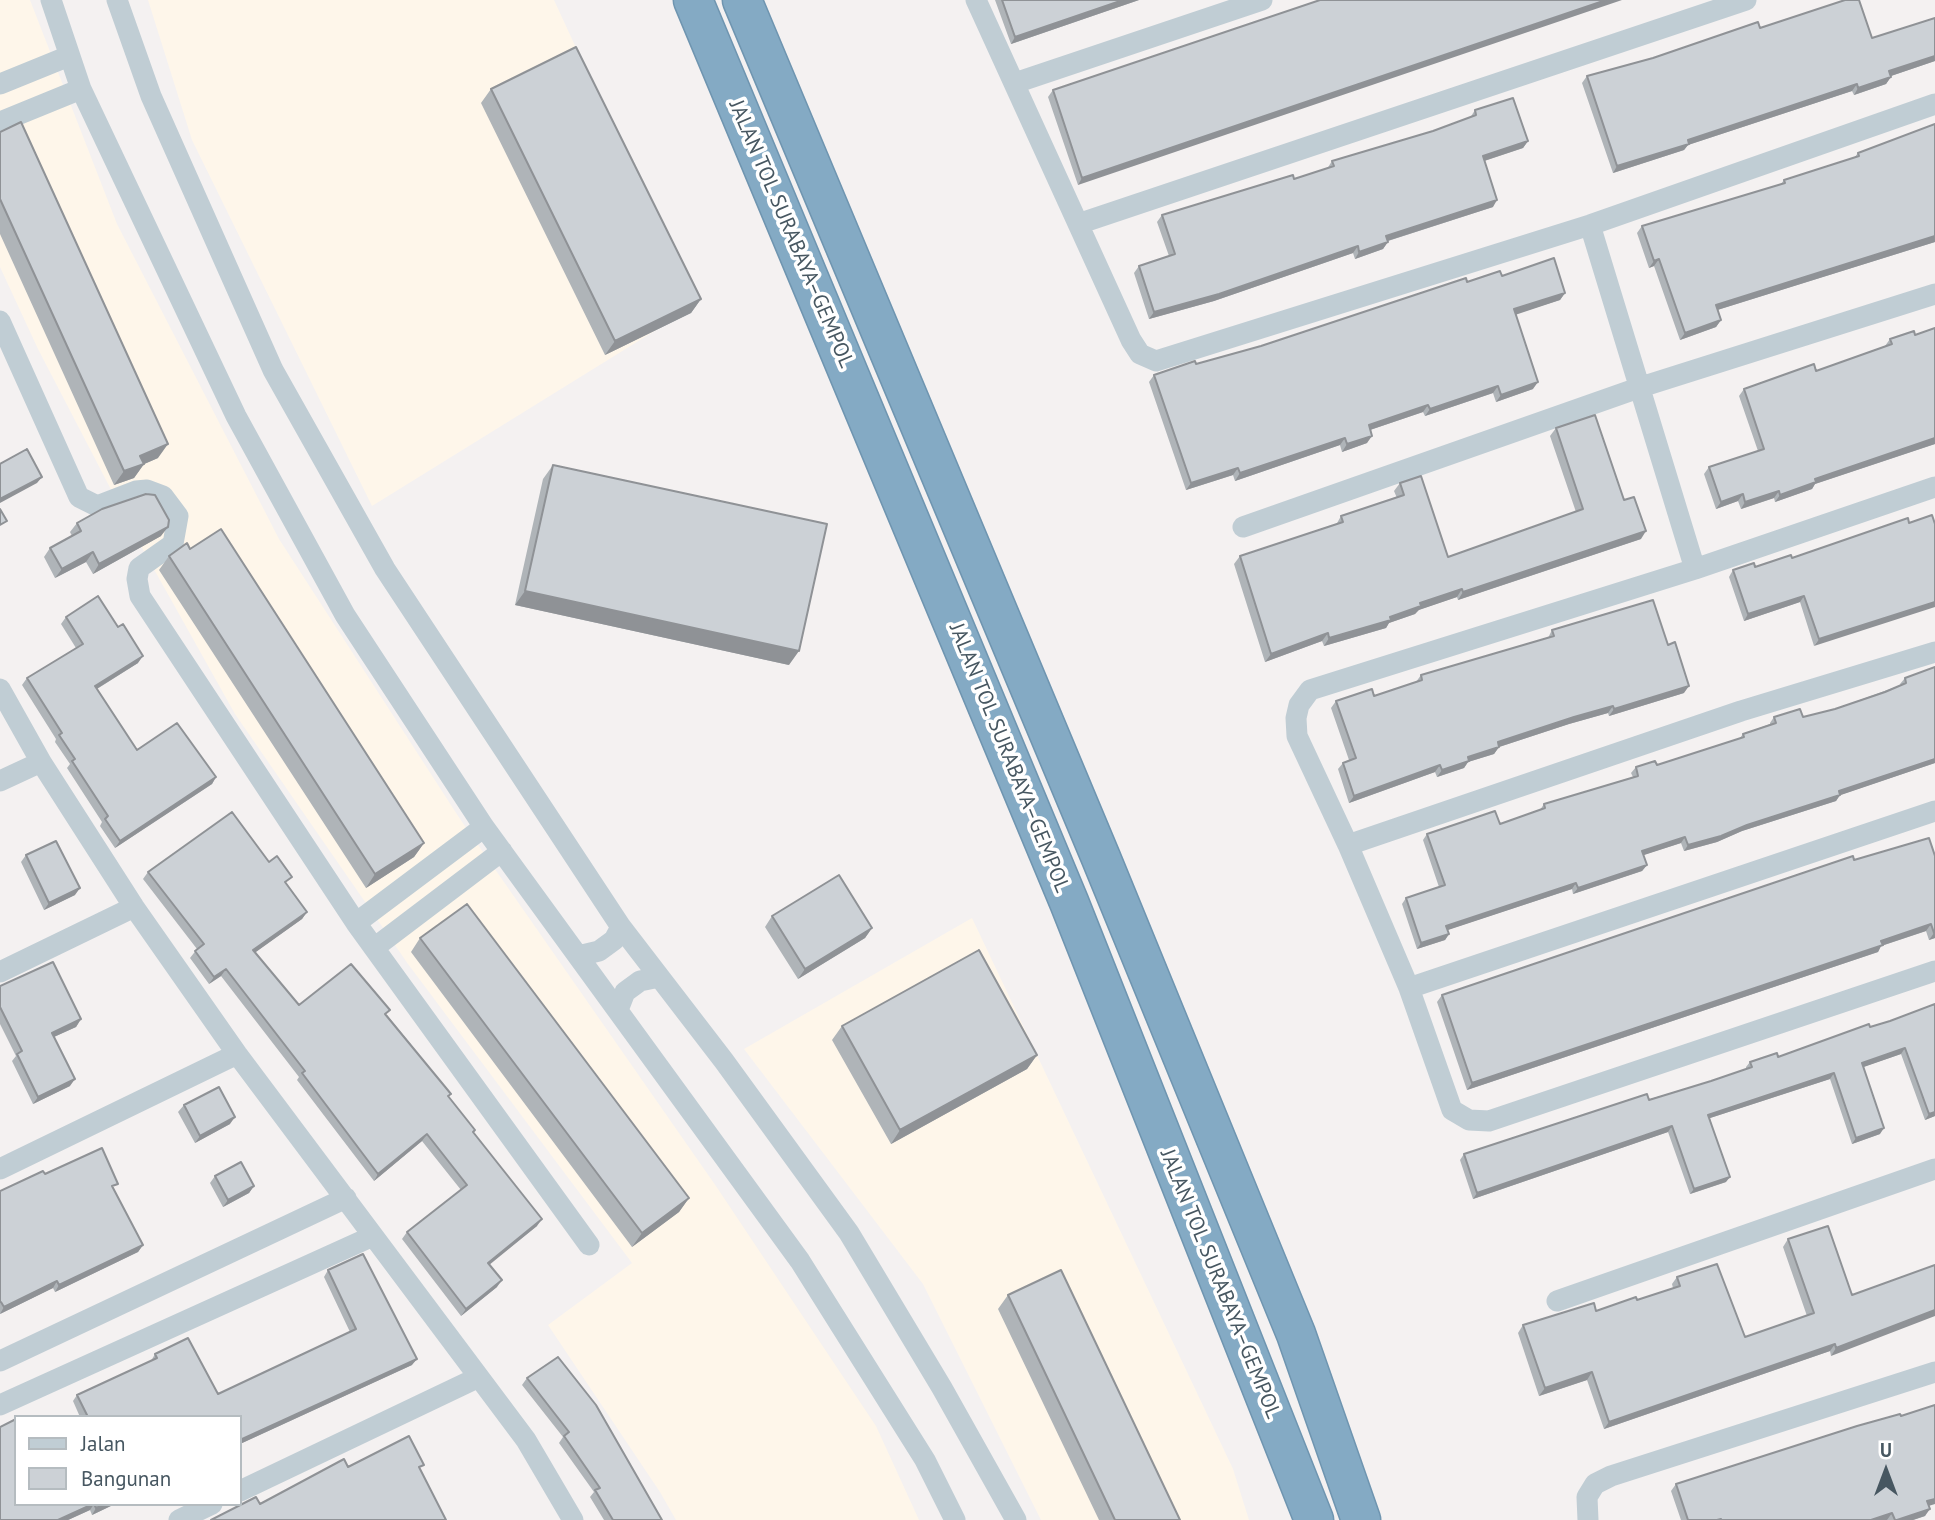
<!DOCTYPE html>
<html>
<head>
<meta charset="utf-8">
<style>
  body { margin:0 }
  #map { position:relative; width:1935px; height:1520px; overflow:hidden; background:#f4f1f1; font-family:"PT Sans",sans-serif }
  canvas { display:block }
  .legend { position:absolute; left:14px; top:1415px; width:228px; height:91px; box-sizing:border-box; background:#fff; border:2px solid #b5bcc0; margin:0; padding:9px 12px; list-style:none; font-size:21px; color:#475761 }
  .legend li { display:flex; align-items:center; gap:14px; height:35px }
  .legend b { width:35px; border:2px solid #b5bcc0 }
  .north { position:absolute; left:1851px; top:1436px; width:70px; height:70px; -webkit-text-stroke:5px #fff; paint-order:stroke; rotate:0deg; font-size:19px; font-weight:700; line-height:28px; text-align:center; color:#475761 }
  .north::after { content:''; display:block; margin:auto; width:24px; height:32px; background:#475761; clip-path:polygon(50% 0,100% 100%,50% 72%,0 100%) }
</style>
</head>
<body>
<div id="map">
<canvas width="1935" height="1520"></canvas>
<ul class="legend">
<li><b style="height:9px;background:#c0cdd4"></b>Jalan</li>
<li><b style="height:19px;background:#ccd1d6"></b>Bangunan</li>
</ul>
<div class="north">U</div>
</div>
<script>
const ctx = document.querySelector('canvas').getContext('2d');
ctx.lineJoin = 'round';
function fillPath(path, color) { ctx.fillStyle = color; ctx.fill(path, 'evenodd'); }
const toPath = rows => new Path2D(rows.map(r => 'M' + r).join(''));
function stroke(path, color, width, dash) { ctx.strokeStyle = color; ctx.lineWidth = width; ctx.lineCap = dash ? 'butt' : 'round'; ctx.setLineDash(dash || []); ctx.stroke(path); }
function write(font, color, halo, rows, align = 'center') {
  ctx.font = font + ' "PT Sans",sans-serif'; ctx.lineWidth = 7; ctx.setLineDash([]); ctx.textBaseline = 'middle'; ctx.strokeStyle = halo; ctx.fillStyle = color; for (const [text, x, y, turn = 0] of rows) {
    ctx.save(); ctx.translate(x, y); ctx.rotate((+turn || 0) * Math.PI / 180); ctx.textAlign = isNaN(turn) ? turn : align; if (halo) ctx.strokeText(text, 0, 0); ctx.fillText(text, 0, 0); ctx.restore();
  }
}
fillPath(toPath([
  [0,0,30,0,117,224,279,539,460,819,718,1189,876,1426,919,1520,676,1520,660,1492,548,1325,632,1263,408,964,235,714,132,530,38,349,0,267],
  [148,0,554,0,695,306,372,506,192,140],
  [972,918,1233,1469,1249,1520,1041,1520,923,1284,744,1049]
]), '#fef6ea');
const motorway = toPath([
  [693,0,1069,902,1314,1520],
  [742,0,1101,858,1296,1334,1361,1520]
]);
stroke(motorway, '#6f95b0', 41);
stroke(toPath([
  [51,0,81,89,236,416,345,615,484,827,800,1261,925,1460,955,1520],
  [117,0,151,96,273,370,385,569,621,927,724,1061,849,1233,942,1388,1016,1520],
  [976,0,1131,340,1140,354,1156,361,1590,225,1935,104],
  [1015,83,1262,0],
  [0,84,69,56],
  [0,122,81,89],
  [1078,224,1746,0],
  [1590,225,1695,569],
  [0,321,79,497,97,506,136,491,147,490,163,496,178,516,173,544,139,568,137,579,140,596,356,923,589,1245],
  [1935,487,1695,569,1310,690,1299,705,1296,718,1297,736,1348,845,1409,988,1452,1110,1469,1120,1489,1121,1935,971],
  [1243,527,1641,387,1935,294],
  [0,689,41,762,134,907,237,1054,526,1440,573,1520],
  [0,781,41,762],
  [1348,845,1741,711,1935,652],
  [356,923,484,827],
  [374,948,502,851],
  [578,956,599,951,614,940,621,927],
  [0,972,134,907],
  [1409,988,1935,811],
  [618,1010,625,992,640,981,659,977],
  [0,1169,237,1054],
  [1557,1301,1935,1169],
  [0,1361,346,1198],
  [0,1405,373,1236],
  [240,1491,479,1377],
  [179,1520,212,1504],
  [1588,1520,1587,1497,1595,1484,1611,1476,1935,1372]
]), '#c0cdd4', 21);
stroke(motorway, '#84aac4', 38);
fillPath(toPath([
  [995,0,1139,0,1011,44],
  [1320,0,1078,185,1048,97,1053,90],
  [1760,28,1872,38,1935,61,1891,76,1886,84,1854,95,1852,91,1688,145,1684,150,1613,173,1582,83,1587,76],
  [491,89,701,299,691,313,605,355,481,103],
  [1475,110,1528,141,1523,148,1484,161,1493,207,1388,241,1383,249,1355,259,1353,253,1214,301,1149,319,1134,273,1139,266,1169,256,1157,222,1162,215,1294,179,1327,169,1332,161,1433,131,1470,118],
  [1935,124,1935,242,1717,310,1721,320,1716,327,1680,340,1654,266,1649,268,1637,233,1642,226,1781,184,1784,180,1854,158,1858,153],
  [0,132,158,458,144,464,134,478,114,485,0,234],
  [1502,276,1565,293,1560,300,1515,314,1533,389,1496,402,1493,393,1425,416,1423,412,1370,430,1367,443,1342,452,1340,445,1235,481,1233,475,1186,490,1149,382,1154,375,1196,364,1261,346,1467,282],
  [1935,328,1935,444,1815,484,1812,489,1775,502,1774,498,1741,509,1738,501,1716,509,1704,474,1709,467,1758,451,1739,396,1744,389,1816,371,1885,346,1890,339,1915,335],
  [1556,428,1624,500,1641,539,1458,600,1457,597,1418,610,1415,614,1389,623,1386,628,1324,646,1322,641,1265,662,1234,564,1240,556,1336,525,1341,516,1397,498,1394,491,1400,483,1448,557,1576,512,1550,436],
  [553,465,789,665,515,605,543,479],
  [1908,518,1814,646,1800,602,1744,621,1729,577,1733,570,1755,567,1792,558],
  [77,523,161,536,93,574,86,562,55,578,44,557,50,548,72,536,70,532],
  [190,549,424,843,414,857,366,888,159,570,169,556],
  [66,617,138,663,97,689,137,750,216,777,212,784,115,848,100,826,102,822,67,768,70,764,55,742,56,739,22,685,27,678,76,648,61,624],
  [1552,630,1684,693,1609,716,1608,713,1569,724,1499,747,1494,754,1468,762,1464,768,1437,777,1435,772,1349,803,1338,769,1343,763,1349,760,1331,708,1336,701,1374,696,1416,682,1421,675,1548,638],
  [1935,667,1935,763,1840,795,1836,801,1742,831,1717,842,1684,851,1681,843,1643,855,1647,865,1642,871,1573,894,1572,889,1447,930,1449,934,1445,940,1417,949,1402,904,1406,898,1439,887,1423,840,1427,834,1500,824,1540,810,1544,804,1633,777,1631,773,1636,767,1657,765,1740,738,1743,734,1770,724,1770,723,1774,717,1803,717,1835,709,1901,685,1900,684,1905,678],
  [1929,838,1935,938,1929,940,1926,931,1881,946,1878,952,1467,1090,1437,1002,1442,995,1854,860],
  [26,855,75,895,44,910,21,862],
  [148,872,287,884,307,912,302,919,255,952,299,1005,387,1015,451,1094,448,1097,537,1226,489,1264,497,1287,461,1316,402,1239,407,1232,461,1190,422,1141,374,1181,297,1080,299,1077,221,976,209,984,190,958,197,949,143,879],
  [772,916,872,928,865,938,798,979,765,927],
  [420,938,689,1198,679,1212,632,1247,411,952],
  [0,986,81,1019,76,1027,54,1037,70,1086,33,1104,12,1061,16,1056,0,1024],
  [1935,1004,1935,1116,1925,1120,1901,1054,1863,1067,1880,1134,1852,1144,1830,1079,1710,1118,1726,1182,1690,1194,1668,1132,1473,1199,1460,1160,1464,1154,1711,1081,1746,1069,1746,1067,1750,1062,1778,1057,1890,1021],
  [842,1026,1037,1055,1027,1069,891,1144,832,1040],
  [184,1105,230,1124,195,1143,178,1112],
  [45,1174,114,1189,143,1245,138,1252,55,1292,53,1288,0,1314,0,1191],
  [215,1176,254,1186,249,1193,223,1207,210,1183],
  [1788,1239,1852,1295,1935,1265,1831,1356,1830,1351,1604,1429,1587,1380,1539,1396,1518,1333,1523,1325,1596,1311,1637,1300,1673,1288,1672,1284,1677,1277,1745,1337,1807,1316,1783,1247],
  [328,1270,412,1365,240,1444,240,1417,80,1417,73,1401,77,1395,151,1361,155,1354,218,1394,350,1332,324,1277],
  [1008,1295,1180,1520,1099,1520,998,1309],
  [527,1378,662,1520,604,1520,590,1497,594,1492,559,1443,563,1437,522,1385],
  [1676,1484,1929,1506,1925,1516,1913,1520,1681,1520,1671,1491],
  [16,1504,115,1504,92,1515,90,1510,68,1520,0,1520]
]), '#afb4b8');
fillPath(toPath([
  [1123,0,1139,0,1011,44,1015,37],
  [1606,0,1622,0,1078,185,1082,178],
  [1935,56,1935,61,1885,78,1889,71],
  [1891,77,1886,84,1854,95,1858,88],
  [1857,84,1852,91,1688,145,1684,150,1613,173,1617,166,1688,140],
  [1528,141,1523,148,1478,163,1483,156],
  [1497,200,1493,207,1381,243,1386,236],
  [1935,236,1935,242,1711,312,1716,305],
  [1388,242,1383,249,1355,259,1359,252],
  [1358,246,1353,253,1214,301,1149,319,1154,312],
  [1659,259,1654,266,1649,268,1654,261],
  [1565,293,1560,300,1509,317,1514,309],
  [701,299,691,313,605,355,615,341],
  [1721,320,1716,327,1680,340,1685,333],
  [1538,382,1533,389,1496,402,1501,395],
  [1498,386,1493,393,1425,416,1430,409],
  [1428,405,1423,412,1364,432,1369,425],
  [1372,436,1367,443,1342,452,1347,444],
  [1345,438,1340,445,1235,481,1240,473],
  [1935,438,1935,444,1815,484,1812,489,1775,502,1780,495,1815,479],
  [168,444,158,458,142,465,144,464,134,478,114,485,124,471,140,456],
  [1238,468,1233,475,1186,490,1191,483],
  [42,477,37,483,0,503,0,499],
  [1779,491,1774,498,1741,509,1745,502],
  [1743,494,1738,501,1716,509,1721,502],
  [168,527,161,536,93,574,99,564],
  [1646,531,1641,539,1458,600,1463,592],
  [93,552,86,562,55,578,62,569],
  [1462,589,1457,597,1419,610,1415,614,1389,623,1386,628,1324,646,1329,638,1390,617,1420,603],
  [525,591,799,651,789,665,515,605],
  [1804,596,1800,602,1744,621,1748,614],
  [1935,602,1935,607,1814,646,1819,639],
  [1328,633,1322,641,1265,662,1271,654],
  [143,656,138,663,90,693,95,686],
  [1689,686,1684,693,1609,716,1614,709],
  [1613,706,1608,713,1569,724,1499,747,1494,754,1468,762,1464,768,1437,777,1442,770,1498,742,1574,717],
  [1935,759,1935,763,1835,797,1840,795,1836,801,1742,831,1717,842,1684,851,1688,845,1839,791],
  [1440,765,1435,772,1349,803,1354,796],
  [216,777,212,784,115,848,120,841],
  [1685,837,1681,843,1638,857,1642,851],
  [424,843,414,857,366,888,375,874],
  [1647,865,1642,871,1573,894,1578,888],
  [1576,883,1572,889,1442,932,1446,926],
  [80,888,75,895,44,910,49,903],
  [307,912,302,919,249,957,253,950],
  [1931,924,1926,931,1881,946,1878,952,1467,1090,1472,1083],
  [872,928,865,938,798,979,805,969],
  [1935,932,1935,938,1929,940,1934,933],
  [1449,934,1445,940,1417,949,1421,943],
  [226,969,221,976,209,984,214,977],
  [81,1019,76,1027,47,1040,52,1033],
  [1905,1048,1901,1054,1858,1069,1862,1063],
  [1037,1055,1027,1069,891,1144,900,1130],
  [1834,1073,1830,1079,1704,1120,1708,1115],
  [75,1079,70,1086,33,1104,38,1097],
  [1935,1112,1935,1116,1925,1120,1929,1114],
  [235,1117,230,1124,195,1143,200,1136],
  [1672,1126,1668,1132,1473,1199,1477,1193],
  [1884,1128,1880,1134,1852,1144,1856,1138],
  [427,1134,422,1141,374,1181,378,1174],
  [1730,1177,1726,1182,1690,1194,1694,1189],
  [254,1186,249,1193,223,1207,228,1200],
  [689,1198,679,1212,632,1247,642,1233],
  [542,1219,537,1226,483,1270,488,1263],
  [143,1245,138,1252,55,1292,59,1285],
  [502,1280,497,1287,461,1316,466,1309],
  [57,1281,53,1288,0,1314,4,1307],
  [1935,1310,1935,1316,1831,1356,1836,1348],
  [1835,1344,1830,1351,1604,1429,1609,1422],
  [417,1359,412,1365,240,1444,240,1440],
  [1592,1372,1587,1380,1539,1396,1545,1388],
  [1935,1499,1935,1504,1922,1508,1927,1501],
  [94,1504,90,1510,68,1520,58,1520],
  [105,1504,115,1504,92,1515,96,1508],
  [1930,1509,1925,1516,1913,1520,1897,1520],
  [1892,1513,1887,1520,1871,1520]
]), '#8f9296');
const building = toPath([
  [1002,0,1123,0,1015,37,1002,0],
  [1320,0,1606,0,1082,178,1053,90,1320,0],
  [1845,0,1859,0,1872,38,1935,18,1935,56,1889,71,1891,77,1858,88,1857,84,1688,140,1689,144,1617,166,1587,76,1653,58,1758,22,1760,28,1845,0],
  [576,47,701,299,615,341,491,89,576,47],
  [1513,98,1528,141,1483,156,1497,200,1386,236,1388,242,1359,252,1358,246,1219,294,1154,312,1139,266,1175,254,1162,215,1293,175,1294,179,1334,166,1332,161,1433,131,1476,115,1475,110,1513,98],
  [21,122,168,444,140,456,144,464,124,471,0,199,0,132,21,122],
  [1935,124,1935,236,1716,305,1721,320,1685,333,1659,259,1654,261,1642,226,1785,183,1784,180,1859,156,1858,153,1935,124],
  [1554,258,1565,293,1514,309,1538,382,1501,395,1498,386,1430,409,1428,405,1369,425,1372,436,1347,444,1345,438,1240,473,1238,468,1191,483,1154,375,1195,361,1196,364,1261,346,1466,278,1467,282,1500,271,1502,276,1554,258],
  [1935,328,1935,438,1815,479,1816,482,1780,495,1779,491,1745,502,1743,494,1721,502,1709,467,1764,449,1744,389,1814,364,1816,371,1892,344,1890,339,1914,331,1915,335,1935,328],
  [1595,415,1624,500,1634,497,1646,531,1463,592,1462,589,1420,603,1421,606,1390,617,1391,620,1329,638,1328,633,1271,654,1240,556,1343,522,1341,516,1404,495,1400,483,1421,476,1448,557,1583,509,1556,428,1595,415],
  [27,449,42,477,0,499,0,464,27,449],
  [553,465,827,524,799,651,525,591,553,465],
  [146,494,155,495,169,520,168,527,99,564,93,552,62,569,50,548,81,531,77,523,102,509,146,494],
  [0,509,7,521,0,525,0,509],
  [1932,515,1935,524,1935,602,1819,639,1804,596,1748,614,1733,570,1754,563,1755,567,1791,555,1792,558,1908,518,1909,523,1932,515],
  [221,529,424,843,375,874,169,556,187,543,190,549,221,529],
  [98,596,118,627,123,624,143,656,95,686,137,750,177,723,216,777,120,841,105,819,108,816,72,761,75,759,59,735,62,733,27,678,83,644,66,617,98,596],
  [1653,600,1668,645,1675,642,1689,686,1614,709,1613,706,1574,717,1498,742,1499,747,1468,757,1469,761,1442,770,1440,765,1354,796,1343,763,1356,758,1336,701,1372,689,1374,696,1422,680,1421,675,1554,636,1552,630,1653,600],
  [1935,667,1935,759,1839,791,1840,795,1747,825,1721,836,1688,845,1685,837,1642,851,1647,865,1578,888,1576,883,1446,926,1449,934,1421,943,1406,898,1445,885,1427,834,1495,811,1500,824,1545,808,1544,804,1638,776,1636,767,1655,761,1657,765,1744,737,1743,734,1776,723,1774,717,1800,709,1803,717,1835,709,1885,692,1906,683,1905,678,1935,667],
  [232,812,269,862,277,856,292,877,285,882,307,912,253,950,299,1005,351,964,390,1010,385,1014,451,1094,448,1096,475,1130,473,1132,542,1219,488,1263,502,1280,466,1309,407,1232,467,1185,427,1134,378,1174,302,1073,305,1071,226,969,214,977,195,951,204,944,148,872,232,812],
  [1929,838,1935,856,1935,932,1934,933,1931,924,1881,941,1883,945,1472,1083,1442,995,1853,856,1854,860,1929,838],
  [56,841,80,888,49,903,26,855,56,841],
  [839,875,872,928,805,969,772,916,839,875],
  [467,904,689,1198,642,1233,420,938,467,904],
  [979,950,1037,1055,900,1130,842,1026,979,950],
  [53,962,81,1019,52,1033,75,1079,38,1097,17,1054,22,1051,0,1007,0,986,53,962],
  [1935,1004,1935,1112,1929,1114,1905,1048,1862,1063,1884,1128,1856,1138,1834,1073,1708,1115,1730,1177,1694,1189,1672,1126,1477,1193,1464,1154,1647,1094,1649,1100,1711,1081,1752,1067,1750,1062,1777,1053,1778,1057,1869,1024,1870,1027,1890,1021,1935,1004],
  [219,1087,235,1117,200,1136,184,1105,219,1087],
  [102,1148,118,1184,112,1186,143,1245,59,1285,57,1281,4,1307,1,1302,0,1302,0,1191,43,1171,45,1174,102,1148],
  [241,1162,254,1186,228,1200,215,1176,241,1162],
  [1828,1226,1852,1295,1935,1265,1935,1310,1836,1348,1835,1344,1609,1422,1592,1372,1545,1388,1523,1325,1594,1303,1596,1311,1636,1297,1637,1300,1680,1286,1677,1277,1717,1264,1745,1337,1814,1313,1788,1239,1828,1226],
  [363,1254,417,1359,240,1440,240,1417,88,1417,77,1395,157,1358,155,1354,188,1338,218,1394,356,1329,328,1270,363,1254],
  [1061,1270,1180,1520,1115,1520,1008,1295,1061,1270],
  [558,1357,596,1405,662,1520,613,1520,595,1490,600,1488,564,1436,569,1432,527,1378,558,1357],
  [1935,1405,1935,1499,1927,1501,1930,1509,1897,1520,1895,1520,1892,1513,1871,1520,1721,1520,1721,1519,1717,1520,1688,1520,1676,1484,1857,1426,1900,1414,1901,1416,1935,1405],
  [16,1419,16,1504,93,1504,58,1520,0,1520,0,1427,16,1419],
  [409,1436,424,1465,419,1467,446,1520,211,1520,256,1497,260,1504,344,1459,348,1467,409,1436],
  [94,1504,105,1504,96,1508,94,1504]
]);
fillPath(building, '#ccd1d6');
stroke(building, '#8f9296', 2);
write('21px', '#475761', '#fff', [
  ["JALAN TOL SURABAYA–GEMPOL",791,234,67],
  ["JALAN TOL SURABAYA–GEMPOL",1009,758,68],
  ["JALAN TOL SURABAYA–GEMPOL",1220,1284,68]
]);
</script>
</body>
</html>
